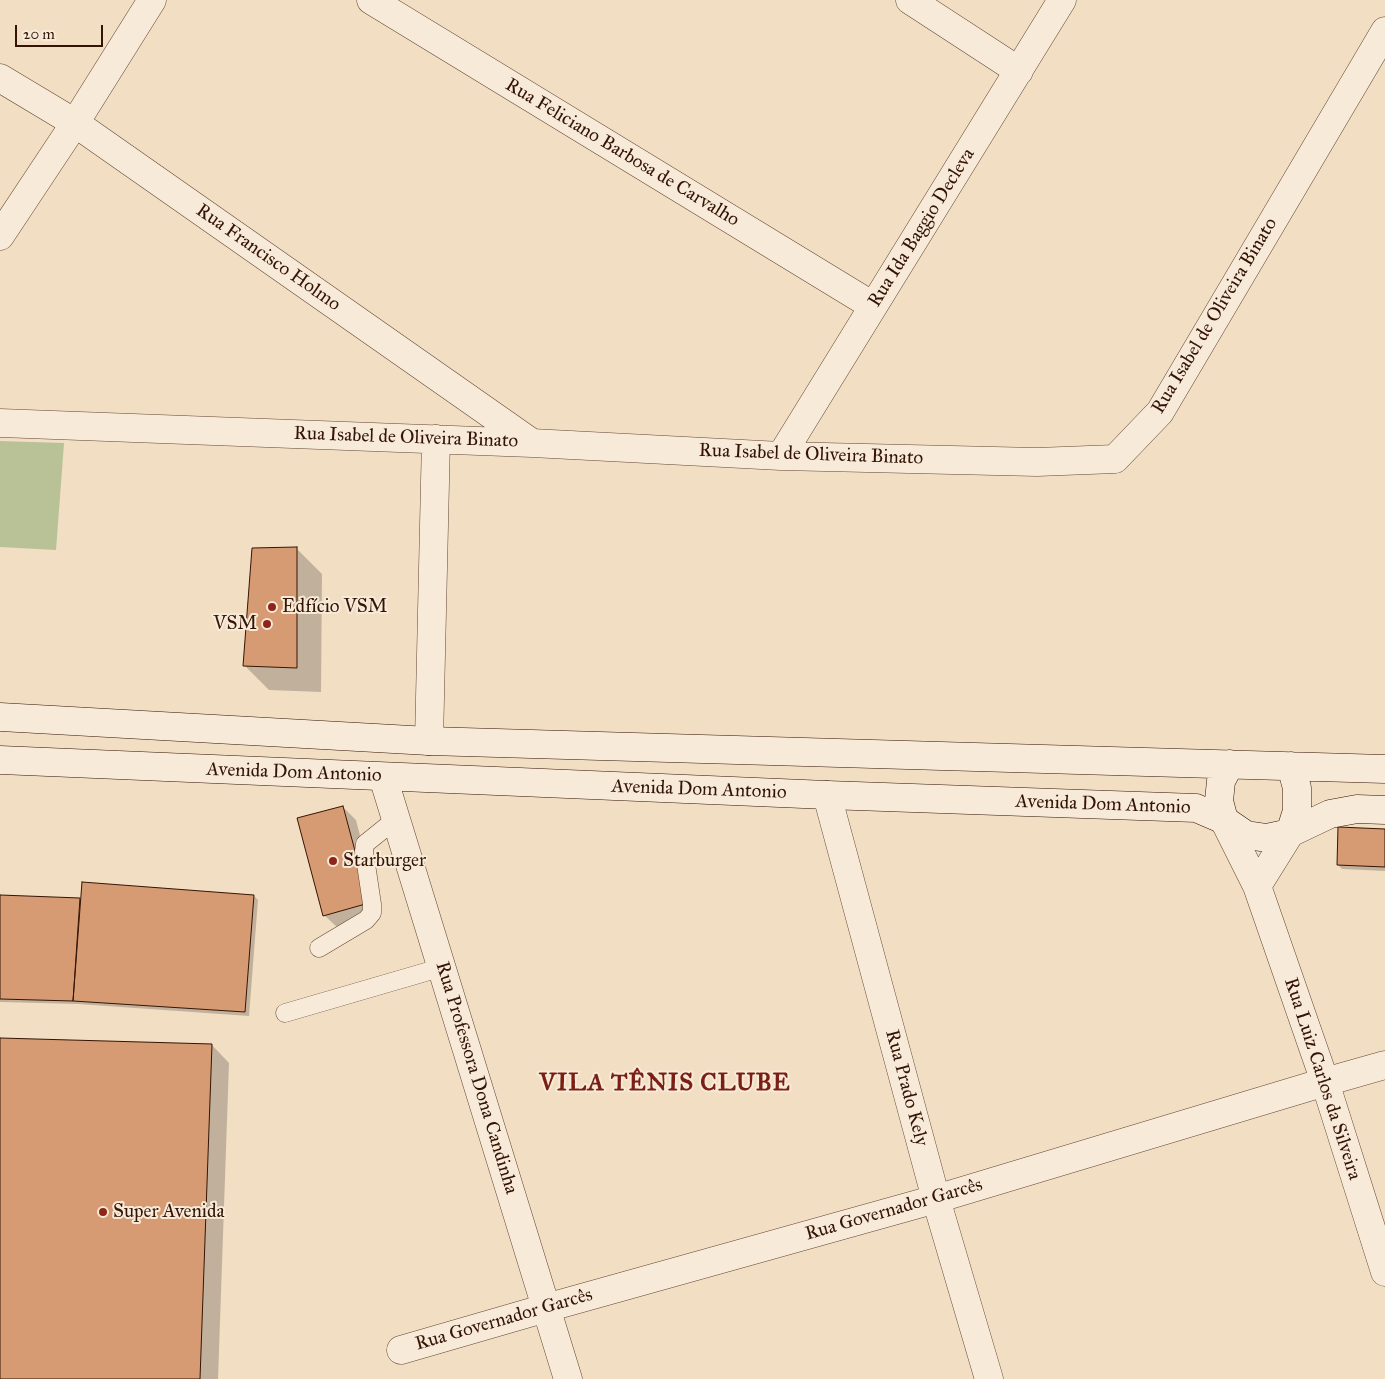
<!DOCTYPE html>
<html>
<head>
<meta charset="utf-8">
<style>
  body { margin:0 }
  #map { position:relative; width:1385px; height:1379px; overflow:hidden; background:#f2dec3; font-family:"IM FELL Great Primer",serif }
  canvas { display:block }
  .scale { position:absolute; left:15px; top:25px; width:88px; height:22px; box-sizing:border-box; border:2px solid #341405; border-top:0; padding-left:6px; font-size:15px; line-height:18px; white-space:nowrap; color:#341405; -webkit-text-stroke:4px #f7ead8; paint-order:stroke }
</style>
</head>
<body>
<div id="map">
<canvas width="1385" height="1379"></canvas>
<div class="scale">20 m</div>
</div>
<script>
const ctx = document.querySelector('canvas').getContext('2d');
ctx.lineJoin = 'round';
function fillPath(path, color) { ctx.fillStyle = color; ctx.fill(path, 'evenodd'); }
const toPath = rows => new Path2D(rows.map(r => 'M' + r).join(''));
function stroke(path, color, width, dash) { ctx.strokeStyle = color; ctx.lineWidth = width; ctx.lineCap = dash ? 'butt' : 'round'; ctx.setLineDash(dash || []); ctx.stroke(path); }
function write(font, color, halo, rows, align = 'center') {
  ctx.font = font + ' "IM FELL Great Primer",serif'; ctx.lineWidth = 4; ctx.setLineDash([]); ctx.textBaseline = 'middle'; ctx.strokeStyle = halo; ctx.fillStyle = color; for (const [text, x, y, turn = 0] of rows) {
    ctx.save(); ctx.translate(x, y); ctx.rotate((+turn || 0) * Math.PI / 180); ctx.textAlign = isNaN(turn) ? turn : align; if (halo) ctx.strokeText(text, 0, 0); ctx.fillText(text, 0, 0); ctx.restore();
  }
}
fillPath(toPath([
  [0,441,64,443,56,550,0,547]
]), '#b8c296');
fillPath(toPath([
  [297,549,322,574,321,692,269,690,244,665],
  [343,807,356,820,381,917,338,928,324,915],
  [1385,830,1385,871,1342,869,1338,865],
  [0,896,82,899,254,896,258,900,249,1016,78,1004,0,1002],
  [0,1039,212,1045,229,1063,218,1379,0,1379]
]), '#0003');
const building = toPath([
  [297,547,297,668,243,666,252,548,297,547],
  [343,806,369,903,323,916,297,818,343,806],
  [1338,827,1385,829,1385,867,1337,865,1338,827],
  [82,882,254,895,245,1012,73,1001,82,882],
  [0,895,80,898,73,1001,0,999,0,895],
  [0,1038,212,1044,200,1379,0,1379,0,1038]
]);
fillPath(building, '#d69b73');
stroke(building, '#341405', 1);
const service = toPath([
  [319,948,366,920,372,913,372,904,364,851,365,844,396,819],
  [285,1013,443,967]
]);
const minor = toPath([
  [371,0,873,306],
  [910,0,1019,71],
  [0,78,75,123,532,443],
  [0,423,532,443,781,456,1037,462,1115,459,1160,412,1385,31],
  [781,456,1062,0],
  [429,741,436,439],
  [383,777,568,1379],
  [827,795,936,1199,989,1379],
  [1224,820,1257,886,1325,1082,1385,1272],
  [1257,886,1290,833],
  [401,1350,546,1308,936,1199,1325,1082,1385,1065]
]);
const tertiary = toPath([
  [0,236,75,123,152,0]
]);
const secondary = toPath([
  [0,717,429,741,1385,769],
  [0,760,827,795,1196,808,1224,820,1246,835,1267,838,1290,833,1330,814,1357,809,1385,810],
  [1224,820,1219,801,1221,781,1230,764],
  [1290,833,1297,811,1297,788,1291,766]
]);
stroke(service, '#644634', 19);
stroke(minor, '#644634', 29);
stroke(tertiary, '#644634', 29);
stroke(secondary, '#341405', 29);
stroke(service, '#f7ead8', 18);
stroke(minor, '#f7ead8', 28);
stroke(tertiary, '#f7ead8', 28);
stroke(secondary, '#f7ead8', 28);
for (const [x, y, r, color] of [
  [272,607,5,"#8f2418"],
  [267,624,5,"#8f2418"],
  [333,861,5,"#8f2418"],
  [103,1212,5,"#8f2418"]
]) { const dot = new Path2D(); dot.arc(x, y, r, 0, 2 * Math.PI); ctx.fillStyle = color; ctx.fill(dot); stroke(dot, '#f7ead8', 2); }
write('19px', '#341405', '#f7ead8', [
  ["Rua Feliciano Barbosa de Carvalho",622,153,31],
  ["Rua Ida Baggio Decleva",922,228,-58],
  ["Rua Francisco Holmo",268,258,35],
  ["Rua Isabel de Oliveira Binato",1215,316,-59],
  ["Rua Isabel de Oliveira Binato",406,438,2],
  ["Rua Isabel de Oliveira Binato",811,455,2],
  ["Avenida Dom Antonio",294,773,2],
  ["Avenida Dom Antonio",699,790,2],
  ["Avenida Dom Antonio",1103,805,2],
  ["Rua Professora Dona Candinha",476,1078,73],
  ["Rua Luiz Carlos da Silveira",1322,1079,72],
  ["Rua Prado Kely",906,1088,75],
  ["Rua Governador Garcês",894,1210,-16],
  ["Rua Governador Garcês",504,1320,-16]
]);
write('19px', '#341405', '#f7ead8', [
  ["Edfício VSM",282,607],
  ["VSM",257,624,"right"],
  ["Starburger",343,861],
  ["Super Avenida",113,1212]
], 'left');
ctx.letterSpacing = '1px';
write('bold 24px', '#7a1f14', '#f7ead8', [
  ["VILA TÊNIS CLUBE",665,1084]
]);
ctx.letterSpacing = '0px';
</script>
</body>
</html>
